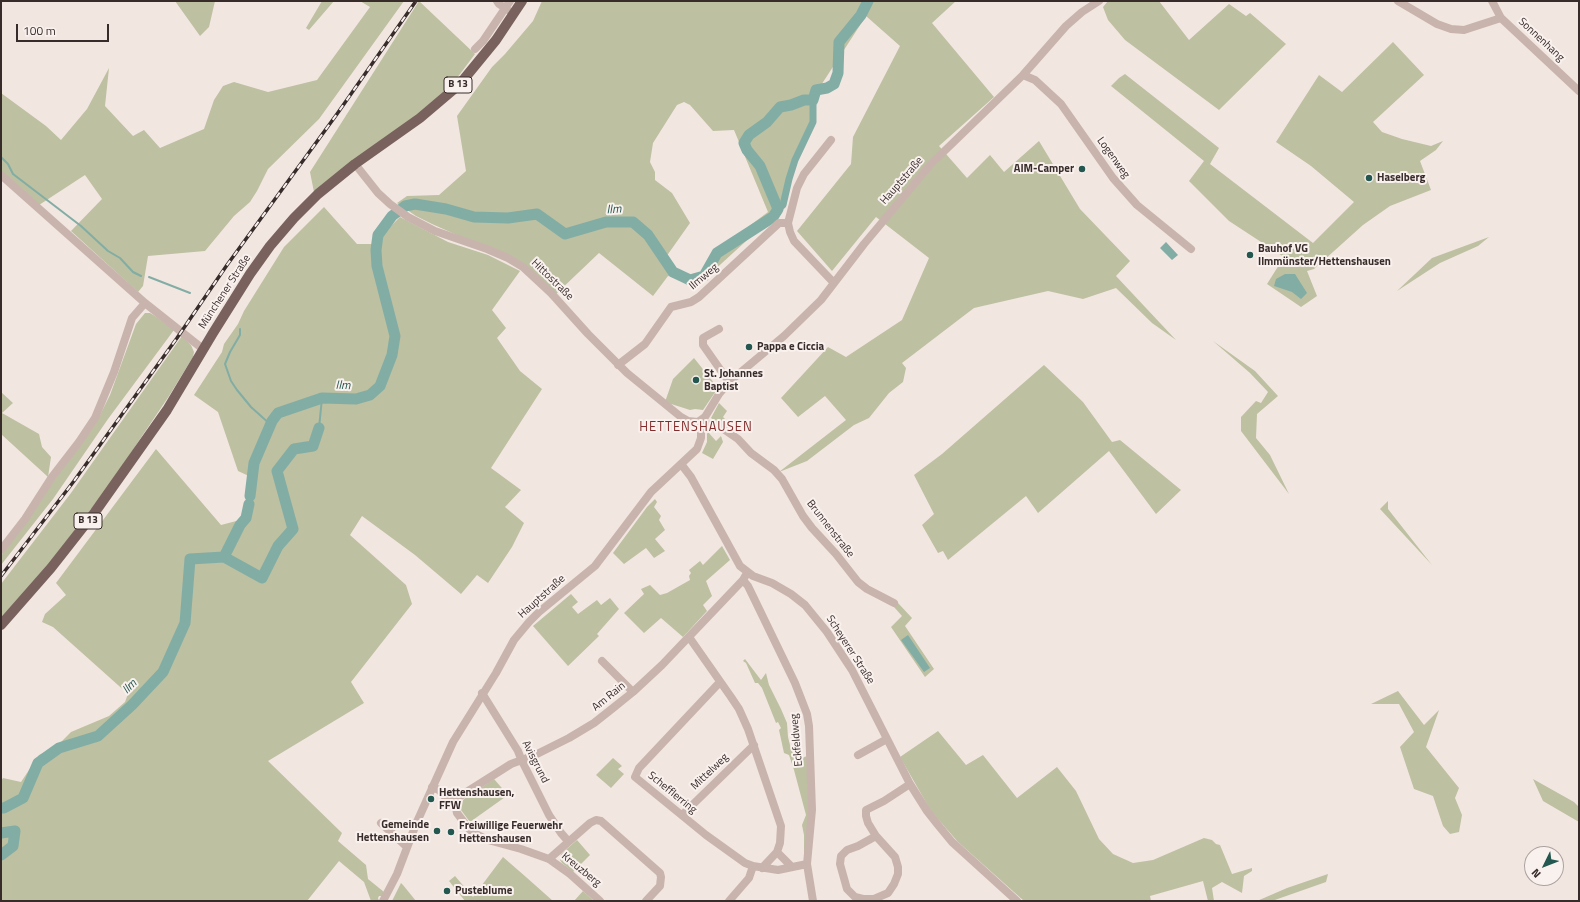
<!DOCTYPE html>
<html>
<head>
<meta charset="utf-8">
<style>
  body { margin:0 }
  #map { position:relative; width:1580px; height:902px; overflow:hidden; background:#f2e6e1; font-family:"Titillium Web",sans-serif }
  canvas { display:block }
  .frame { position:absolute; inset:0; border:2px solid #382c2b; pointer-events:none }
  .north { position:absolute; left:1524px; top:846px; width:40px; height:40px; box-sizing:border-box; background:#f9f1ed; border:1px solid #aca29f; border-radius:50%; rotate:227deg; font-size:11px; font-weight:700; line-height:16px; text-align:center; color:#382c2b }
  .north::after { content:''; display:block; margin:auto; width:14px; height:18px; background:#23574f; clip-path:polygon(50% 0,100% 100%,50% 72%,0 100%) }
  .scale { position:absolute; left:16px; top:24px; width:93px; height:18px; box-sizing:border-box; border:2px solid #382c2b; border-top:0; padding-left:5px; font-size:12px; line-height:14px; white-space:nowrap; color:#382c2b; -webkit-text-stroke:3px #f9f1ed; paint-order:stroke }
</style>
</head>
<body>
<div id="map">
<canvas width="1580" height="902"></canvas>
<div class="frame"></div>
<div class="north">N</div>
<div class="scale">100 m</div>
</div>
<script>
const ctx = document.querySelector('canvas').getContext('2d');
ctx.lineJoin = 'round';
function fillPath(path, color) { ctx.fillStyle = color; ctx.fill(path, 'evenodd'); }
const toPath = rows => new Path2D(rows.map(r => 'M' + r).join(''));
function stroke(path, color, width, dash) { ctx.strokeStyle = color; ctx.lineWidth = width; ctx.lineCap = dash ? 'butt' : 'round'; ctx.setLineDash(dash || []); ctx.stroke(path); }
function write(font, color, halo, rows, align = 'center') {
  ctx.font = font + ' "Titillium Web",sans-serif'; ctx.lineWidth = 4; ctx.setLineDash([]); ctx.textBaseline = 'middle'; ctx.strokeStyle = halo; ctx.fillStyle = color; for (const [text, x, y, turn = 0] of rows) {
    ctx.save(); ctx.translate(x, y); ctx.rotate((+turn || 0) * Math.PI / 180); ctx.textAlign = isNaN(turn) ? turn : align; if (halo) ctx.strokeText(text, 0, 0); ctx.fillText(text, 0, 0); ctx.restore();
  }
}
fillPath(toPath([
  [175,1,215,1,209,27,200,36],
  [322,1,334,1,309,30,306,28],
  [360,1,404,1,319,119,268,169,257,191,250,202,234,216,205,251,148,256,143,286,138,292,71,231,102,199,85,175,39,205,1,171,1,93,46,126,61,140,87,109,109,68,105,106,133,136,144,130,160,148,204,129,214,100,223,86,234,82,268,92,317,80,370,7],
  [419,1,475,54,451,86,415,117,314,192,310,172],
  [542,1,956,1,932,23,994,97,939,146,967,178,990,155,1004,172,1039,141,1080,209,1130,261,1116,276,1176,340,1152,323,1116,288,1083,299,1048,291,974,308,902,363,906,368,903,382,889,393,869,418,854,425,807,461,779,472,846,420,825,396,798,417,781,398,828,347,846,357,902,320,929,258,876,217,832,271,797,231,851,164,853,137,900,46,866,16,814,96,813,115,794,156,780,210,698,285,668,276,653,296,599,253,556,294,527,266,432,224,416,216,397,203,407,196,439,195,466,171,457,116,492,67,505,54,533,21],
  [684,102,690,105,713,131,734,130,768,212,713,253,702,273,692,276,672,268,666,257,690,223,672,193,655,180,655,172,650,162,653,143,677,105],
  [1108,1,1159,1,1189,40,1229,4,1246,16,1250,13,1286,44,1219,110,1125,40,1108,20,1103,7],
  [1393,42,1424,75,1373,122,1382,132,1402,139,1431,146,1443,141,1436,150,1420,161,1431,190,1390,206,1363,225,1314,269,1307,271,1317,296,1301,307,1267,284,1284,257,1229,221,1189,181,1204,161,1111,86,1119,78,1125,74,1219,148,1210,164,1313,243,1354,202,1311,166,1276,142,1319,75,1342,92],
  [324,207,357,244,373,244,400,217,448,242,488,255,520,271,492,310,506,328,497,338,520,371,542,389,491,468,521,490,505,507,524,523,512,547,488,583,477,575,461,594,415,555,362,516,350,535,406,585,412,604,351,682,364,703,268,761,342,833,338,841,366,865,368,879,384,892,382,896,379,896,378,898,379,901,371,901,364,882,339,861,307,901,1,901,1,781,3,778,21,782,39,755,57,746,71,732,109,716,125,702,128,694,53,627,42,622,45,614,66,595,56,583,156,449,221,525,244,519,251,477,238,471,218,412,194,395,222,352,224,344,238,324,244,311,284,247],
  [1489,237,1478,246,1440,263,1397,291,1432,258],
  [145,313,150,313,155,316,174,330,108,419,53,499,1,565,1,556,100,415,110,395,136,324],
  [182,336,191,345,194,352,193,357,169,396,142,436,112,482,42,573,1,618,1,584,71,493],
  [1213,341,1255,371,1278,396,1257,414,1256,438,1270,455,1289,494,1241,431,1241,417,1256,401,1261,403,1268,392,1250,373],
  [694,358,718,388,703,410,695,409,690,410,665,402,673,379],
  [1044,365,1083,402,1112,442,1120,440,1181,490,1156,514,1109,451,1038,513,1026,496,948,560,943,551,938,553,922,525,934,514,914,475,942,454],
  [1,392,13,403,2,413,39,434,42,447,51,457,48,477,1,434],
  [719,403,727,411,723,417,725,419,721,425,711,418],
  [708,432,716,441,721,436,723,442,713,459,702,453,707,442,707,434],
  [655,499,657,502,654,507,661,516,659,520,665,530,655,539,665,551,654,558,646,548,624,564,613,553,647,507],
  [1388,501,1388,509,1432,565,1380,509],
  [722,546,730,560,706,581,712,596,703,605,707,611,683,637,661,618,644,633,624,613,644,594,641,589,650,585,660,595,667,593,690,580,689,576,691,573,689,570,700,561,703,565],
  [571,594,578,602,572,607,578,614,597,600,601,605,610,598,619,609,597,634,599,636,568,666,533,626],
  [898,603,912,618,905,626,934,669,925,677,891,627,902,616,894,607],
  [745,659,761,680,766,673,769,685,781,709,787,723,788,737,791,749,797,760,807,756,810,814,807,849,804,854,804,835,802,825,806,815,794,770,789,755,784,753,779,730,781,728,778,722,776,723,762,688,758,683,755,683,746,663,743,661],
  [1398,691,1424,725,1439,710,1426,747,1459,788,1455,798,1462,815,1459,832,1450,834,1443,826,1433,796,1414,789,1400,747,1414,732,1399,704,1371,704],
  [938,731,966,765,983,755,1017,798,1057,767,1076,791,1099,839,1113,854,1133,863,1153,860,1204,838,1212,840,1216,844,1220,845,1232,874,1252,868,1252,871,1244,876,1242,893,1222,882,1212,888,1214,901,1208,901,1203,881,1150,896,1151,901,1024,901,958,842,931,811,900,757],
  [613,758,622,766,618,769,624,774,611,788,596,775],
  [494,779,508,795,470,822,461,810,461,803,464,799],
  [1533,779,1574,802,1579,807,1579,822,1543,801],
  [577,840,590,855,573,872,562,863,560,860,561,854],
  [503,857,526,877,553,901,465,901,449,881,455,876,473,897],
  [1328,874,1326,882,1272,901,1257,901,1287,888],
  [401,883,403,885,416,901,392,901],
  [583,891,594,901,574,901]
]), '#bdc0a1');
fillPath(toPath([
  [1166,242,1178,255,1172,260,1160,248],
  [1285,274,1295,274,1307,293,1301,299,1292,292,1274,286,1276,279],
  [908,635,930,668,924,672,901,640]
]), '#82ada5');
stroke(toPath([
  [1,157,8,164,13,174,81,226,108,251,120,258,133,272,141,276],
  [149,277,190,293],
  [240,329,240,335,230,352,225,364,231,381,237,390,251,407,271,425],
  [319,428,322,398]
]), '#82ada5', 2);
stroke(toPath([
  [778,209,783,205,789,179,795,160,813,122,813,100]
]), '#82ada5', 7);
stroke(toPath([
  [250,496,254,463,272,421,278,413,322,398,356,399,370,395,380,386,392,355,395,336,377,266,376,250,378,235,392,216,405,206,415,204,446,209,474,217,508,218,537,214,565,234,606,222,633,222,648,235,673,272,690,280,704,276,717,253,773,217,778,209,760,166,747,150,744,143,749,135,767,122,780,107,791,105,804,100,813,100,816,90,827,88,834,84,838,73,839,42,861,15,868,1],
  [224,557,240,525,246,518,249,504],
  [1,808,4,808,23,798,38,763,59,748,98,736,132,705,163,672,185,623,190,559,224,557,262,578,278,546,293,529,277,471,294,449,313,446,319,428],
  [1,833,15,831,13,846,1,855]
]), '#82ada5', 11);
stroke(toPath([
  [497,1,499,4,508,10],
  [1398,1,1437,24,1451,29,1464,30,1501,18],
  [1492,1,1501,18,1579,91],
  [475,49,483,41,510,1],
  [1023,75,1035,80,1061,104,1113,178,1137,205,1191,249],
  [831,140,804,174,797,188,788,223,790,232,794,241,834,283],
  [355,164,378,193,390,204,408,217,435,231,487,249,508,258,523,267,551,293,588,334,627,373,681,417,688,421,698,422,722,428,738,439,751,453,774,470,782,479,803,516,812,528,836,554,858,582,867,589,894,603],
  [1,175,145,303,203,349],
  [719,329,703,338,703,345,729,382],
  [618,365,645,344,671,307,691,302,699,297,779,223,788,223],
  [698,422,705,417,719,394,729,382,784,336,821,300,864,244,931,164,1023,75,1066,26,1082,12,1099,1],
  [681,464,691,477,740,566,753,576,772,583,791,594,805,605,827,632,852,670,910,784,927,811,938,825,952,842,1017,901],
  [1,550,25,519,52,477,79,442,95,418,114,372,132,318,145,303],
  [743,580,748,586,795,683,807,714,809,726,812,810,807,864,813,901],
  [689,637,731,697,739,709,748,729,781,826,780,843,777,852],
  [602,661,633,692],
  [720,682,639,768,635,777,706,835,745,863,753,866,778,870,807,864],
  [482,693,518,751,521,759,549,815,561,833,568,841],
  [858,755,887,739],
  [432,787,439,790,448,800,454,800,457,813,470,830,476,834,488,840,521,849,549,859,570,874,600,901],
  [454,800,511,764,535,755,569,738,594,723,613,708,633,692,662,665,743,580,747,573],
  [682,815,754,745],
  [381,823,407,847],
  [876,836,895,857,898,867,898,874,894,884,888,893,874,899,863,899,855,897,847,889,840,864,841,856,847,850,858,846,876,836,868,823,866,816,866,810,884,801,910,784],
  [549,859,590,823,596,820,601,821,660,873,661,877,660,886,646,901],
  [762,868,777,852,791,866],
  [383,901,397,874,416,824,453,742,496,673,514,640,529,622,539,612,595,566,651,492,697,449,701,438,701,431,698,422],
  [729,901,749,878,753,866]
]), '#c9b4ad', 8);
stroke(toPath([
  [1,625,51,568,95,512,167,410,213,333,250,274,270,246,294,218,318,194,355,164,420,118,453,90,464,79,496,40,522,1]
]), '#79615e', 10);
const rail = toPath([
  [1,576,74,481,177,338,227,265,337,114,416,1]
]);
stroke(rail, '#382c2b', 3.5);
stroke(rail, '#f9f1ed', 2, [6]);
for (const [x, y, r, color] of [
  [1082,169,4,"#23574f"],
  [1369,178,4,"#23574f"],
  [1250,255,4,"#23574f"],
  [749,347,4,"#23574f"],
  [696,380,4,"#23574f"],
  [431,799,4,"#23574f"],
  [437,831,4,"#23574f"],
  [451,832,4,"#23574f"],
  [447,891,4,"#23574f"]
]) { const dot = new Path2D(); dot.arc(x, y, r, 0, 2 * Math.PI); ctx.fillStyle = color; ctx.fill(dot); stroke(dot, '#f9f1ed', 1.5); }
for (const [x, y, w] of [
  [458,85,28],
  [88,521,28]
]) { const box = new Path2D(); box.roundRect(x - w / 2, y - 8, w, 16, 3); ctx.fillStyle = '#f9f1ed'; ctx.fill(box); stroke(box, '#382c2b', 1); }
write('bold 10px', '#382c2b', null, [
  ["B 13",458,85],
  ["B 13",88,521]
]);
write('11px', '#382c2b', '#f9f1ed', [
  ["Sonnenhang",1541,40,43],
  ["Logenweg",1113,158,54],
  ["Hauptstraße",902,181,-49],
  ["Ilmweg",704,277,-40],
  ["Hittostraße",552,280,44],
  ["Münchener Straße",225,292,-57],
  ["Brunnenstraße",830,529,52],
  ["Hauptstraße",542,597,-42],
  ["Scheyerer Straße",850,650,57],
  ["Am Rain",609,697,-39],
  ["Eckfeldweg",797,740,-95],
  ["Avisgrund",535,762,63],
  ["Mittelweg",710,772,-44],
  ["Schefflerring",672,793,39],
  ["Kreuzberg",581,870,39]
]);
write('bold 11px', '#382c2b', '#f9f1ed', [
  ["AIM-Camper",1074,169,"right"],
  ["Haselberg",1377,178],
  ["Bauhof VG",1258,249],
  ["Ilmmünster/Hettenshausen",1258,262],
  ["Pappa e Ciccia",757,347],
  ["St. Johannes",704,374],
  ["Baptist",704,387],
  ["Hettenshausen,",439,793],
  ["FFW",439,806],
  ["Gemeinde",429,825,"right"],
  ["Hettenshausen",429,838,"right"],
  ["Freiwillige Feuerwehr",459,826],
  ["Hettenshausen",459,839],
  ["Pusteblume",455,891]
], 'left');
write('italic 12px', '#23574f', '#f9f1ed', [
  ["Ilm",614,210,-3],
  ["Ilm",343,386,1],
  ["Ilm",130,687,-44]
]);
ctx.letterSpacing = '1px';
write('13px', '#822b2a', '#f9f1ed', [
  ["HETTENSHAUSEN",696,428]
]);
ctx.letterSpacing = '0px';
</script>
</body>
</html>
